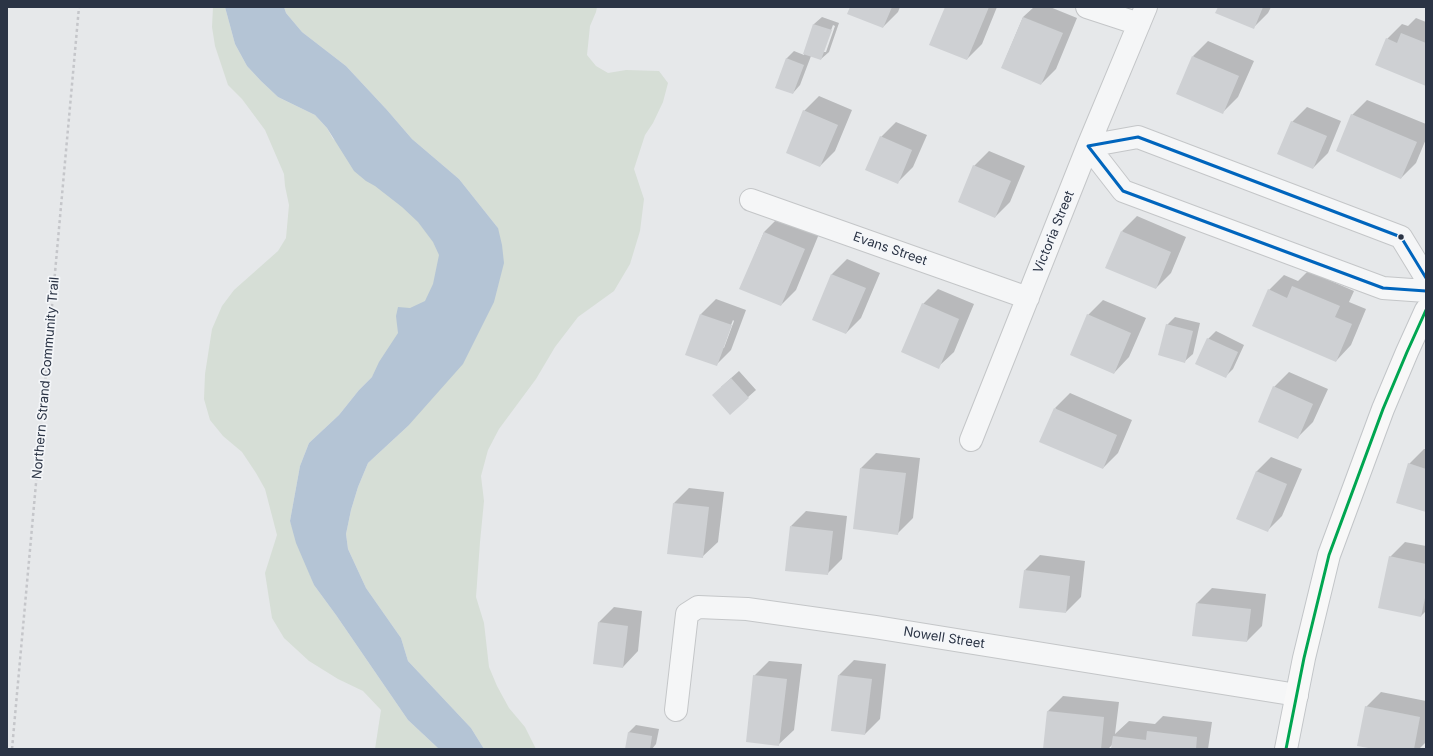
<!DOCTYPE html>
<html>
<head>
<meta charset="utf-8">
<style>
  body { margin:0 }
  #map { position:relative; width:1433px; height:756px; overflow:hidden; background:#e6e8ea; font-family:Inter,sans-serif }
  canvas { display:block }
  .frame { position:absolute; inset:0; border:8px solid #2b3445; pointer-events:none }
</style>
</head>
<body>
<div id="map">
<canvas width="1433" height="756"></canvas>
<div class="frame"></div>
</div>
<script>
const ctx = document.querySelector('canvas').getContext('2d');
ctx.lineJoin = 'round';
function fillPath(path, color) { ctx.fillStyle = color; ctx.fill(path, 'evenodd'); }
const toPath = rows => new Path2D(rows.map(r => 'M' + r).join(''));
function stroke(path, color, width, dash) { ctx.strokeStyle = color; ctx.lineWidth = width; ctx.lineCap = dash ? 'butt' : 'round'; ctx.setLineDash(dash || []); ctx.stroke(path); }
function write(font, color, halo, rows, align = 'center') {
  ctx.font = font + ' Inter,sans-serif'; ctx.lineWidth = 3.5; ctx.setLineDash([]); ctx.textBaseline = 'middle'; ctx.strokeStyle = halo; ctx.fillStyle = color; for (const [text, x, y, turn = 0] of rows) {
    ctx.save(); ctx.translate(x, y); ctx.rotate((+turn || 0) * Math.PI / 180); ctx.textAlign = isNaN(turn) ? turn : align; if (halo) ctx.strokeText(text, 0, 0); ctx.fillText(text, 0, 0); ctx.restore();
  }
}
fillPath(toPath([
  [213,7,225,7,235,44,247,66,261,81,278,97,315,115,327,128,333,139,391,172,466,292,372,377,359,390,339,415,309,443,300,466,290,521,314,585,336,615,408,720,439,749,375,749,381,710,363,691,338,679,309,661,284,638,272,618,265,573,277,535,265,489,256,473,242,452,223,436,210,420,204,399,205,374,212,329,222,306,234,290,278,251,286,238,289,205,285,186,284,174,265,130,242,99,228,85,215,46,212,27],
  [284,7,597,7,596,12,590,26,587,55,596,66,608,73,626,70,659,71,668,83,663,102,653,123,645,135,634,169,644,199,640,231,630,264,614,291,578,317,555,347,536,379,499,429,488,450,481,476,484,501,480,542,476,597,484,623,489,667,497,686,509,708,525,727,536,749,484,749,471,728,408,661,401,638,366,588,348,549,346,534,351,510,358,487,368,463,408,426,498,228,459,179,412,139,387,110,346,66,302,32,286,13]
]), '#d6ded6');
fillPath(toPath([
  [225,7,284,7,286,13,302,32,346,66,387,110,412,139,459,179,498,228,502,245,504,263,494,302,463,364,408,426,368,463,358,487,351,510,346,534,348,549,366,588,401,638,408,661,471,728,484,749,439,749,408,720,336,615,314,585,296,543,290,521,300,466,309,443,339,415,359,390,372,377,379,362,398,333,396,316,398,307,410,308,425,301,433,284,439,255,433,242,418,222,402,207,375,186,366,181,354,171,327,128,315,115,278,97,261,81,247,66,235,44]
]), '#b4c4d5');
fillPath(toPath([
  [851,7,900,7,898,12,883,27],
  [946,7,997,7,982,44,967,59],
  [1034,7,1050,7,1077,18,1056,69,1041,84,1002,67,1023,17],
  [1219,7,1271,7,1268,13,1253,28],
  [822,17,839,23,829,52,821,59,811,56,800,85,793,93,786,59,794,51,804,55,814,24],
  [833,25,835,26,826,52,823,52],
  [1416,18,1426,22,1426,85,1387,39,1402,24,1408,26],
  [1208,41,1254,61,1238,97,1223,112,1193,56],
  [819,96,852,110,835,151,820,166,804,111],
  [1367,100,1426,124,1426,139,1416,163,1401,178,1352,115],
  [1307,107,1341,121,1328,153,1313,168,1292,122],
  [896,122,927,135,913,167,898,182,881,137],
  [989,151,1025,166,1010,202,995,217,974,166],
  [1137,216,1186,237,1171,273,1156,288,1122,231],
  [779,217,819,234,796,290,781,305,741,288,764,232],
  [847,259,880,273,861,318,846,333,813,319,832,274],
  [1308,271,1354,291,1349,302,1366,309,1351,345,1336,361,1269,290,1284,275,1298,281],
  [938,289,974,304,954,352,938,367,923,304],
  [716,299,746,310,731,350,716,365,701,314],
  [733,320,734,321,724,348,722,348],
  [1103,300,1146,318,1129,357,1114,373,1088,315],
  [1175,317,1200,323,1193,354,1185,361,1167,325],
  [1216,331,1244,345,1233,369,1225,377,1197,363,1208,339],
  [739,371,756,390,730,413,721,387],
  [1289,372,1328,389,1313,422,1298,437,1274,387],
  [1070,393,1132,420,1118,453,1103,468,1055,408],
  [1424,449,1426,449,1426,511,1409,464],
  [876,453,920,458,913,518,898,533,861,468],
  [1271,457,1302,469,1282,516,1267,531,1256,472],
  [689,488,724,492,718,542,702,557,674,503],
  [806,511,847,516,842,559,827,574,791,526],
  [1405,542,1426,546,1426,611,1421,616,1390,557],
  [1040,555,1085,561,1081,597,1066,612,1025,570],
  [1212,588,1266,594,1262,626,1247,641,1193,635,1197,603],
  [614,607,642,611,638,651,623,667,599,622],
  [854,660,886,664,880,719,865,734,839,675],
  [769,661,802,664,794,730,778,745,754,676],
  [1381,692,1426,701,1426,742,1419,749,1379,749,1366,707],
  [1063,696,1119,702,1115,734,1129,721,1155,724,1163,716,1212,722,1208,749,1112,749,1113,744,1108,749,1044,749,1048,711],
  [636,725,659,729,656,744,652,749,631,749,629,732]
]), '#0003');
fillPath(toPath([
  [850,7,892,7,883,28,847,14],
  [945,7,989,7,967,60,929,45],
  [1218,7,1263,7,1254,29,1215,13],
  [1023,17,1063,33,1041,85,1001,68],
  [813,24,832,30,821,60,803,54],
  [1401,33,1426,43,1426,86,1375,65,1386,38,1397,43],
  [1192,56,1239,76,1223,114,1176,94],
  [786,58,804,65,793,94,775,88],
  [803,110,838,125,820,167,786,153],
  [1351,114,1417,142,1401,179,1336,151],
  [1291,121,1327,136,1313,169,1277,154],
  [880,136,912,150,898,184,865,170],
  [973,165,1011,181,995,218,958,202],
  [1121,231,1171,252,1156,289,1105,268],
  [764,232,805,249,781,306,739,289],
  [831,274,866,288,846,334,812,320],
  [1292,286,1340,306,1335,317,1352,324,1336,362,1252,326,1268,289,1287,298],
  [922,303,959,319,939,369,901,352],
  [700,314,732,325,717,366,685,355],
  [1087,314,1131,333,1114,374,1070,355],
  [1166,324,1193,331,1185,363,1158,355],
  [1207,338,1238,352,1226,378,1195,364],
  [731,378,749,398,730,415,712,395],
  [1273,386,1313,404,1298,439,1258,422],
  [1054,408,1117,435,1103,469,1039,442],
  [1408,463,1426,469,1426,512,1396,503],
  [860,468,906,473,898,535,853,529],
  [1256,471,1287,484,1268,532,1236,519],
  [673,503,709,507,703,558,667,554],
  [790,526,833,531,828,575,785,571],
  [1389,556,1426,564,1426,593,1421,617,1378,608],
  [1024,570,1070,576,1066,613,1019,608],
  [1196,603,1251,609,1247,642,1192,636],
  [598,622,628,626,623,668,593,664],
  [753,675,787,679,779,746,746,742],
  [838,675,872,679,865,735,831,731],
  [1365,706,1420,717,1414,749,1374,749,1357,746],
  [1047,711,1104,717,1101,749,1043,749],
  [1147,731,1197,737,1196,749,1111,749,1113,736,1146,740],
  [628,732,652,736,650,749,625,749]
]), '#ced0d3');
const street = toPath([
  [1087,7,1139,24],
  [751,200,1028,298],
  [1426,278,1401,237,1138,137,1088,146,1123,191,1383,288,1426,291],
  [971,440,1088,146,1146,7],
  [676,710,687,614,698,607,747,609,875,627,1297,695]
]);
const primary = toPath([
  [1286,749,1304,658,1329,555,1383,409,1407,352,1426,310]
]);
stroke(street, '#c4c6c8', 24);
stroke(primary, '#c2c5c8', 24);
stroke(toPath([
  [12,749,79,7]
]), '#c5c6ca', 2.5, [3, 3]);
stroke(street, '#f5f6f7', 22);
stroke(primary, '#f8f8f8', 22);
stroke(toPath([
  [1426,278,1401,237,1138,137,1088,146,1123,191,1383,288,1426,291]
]), '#0065bd', 3);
stroke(toPath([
  [1286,749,1304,658,1329,555,1383,409,1407,352,1426,310]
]), '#00a651', 3);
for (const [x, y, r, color] of [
  [1401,237,3.5,"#2b3445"]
]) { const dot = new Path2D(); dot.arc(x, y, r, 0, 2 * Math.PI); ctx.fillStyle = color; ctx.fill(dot); stroke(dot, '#f4f6f9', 1.5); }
write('13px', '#2b3445', '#f4f6f9', [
  ["Victoria Street",1054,232,-68],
  ["Evans Street",890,249,19],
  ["Northern Strand Community Trail",46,378,-85],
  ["Nowell Street",944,638,9]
]);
</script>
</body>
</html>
